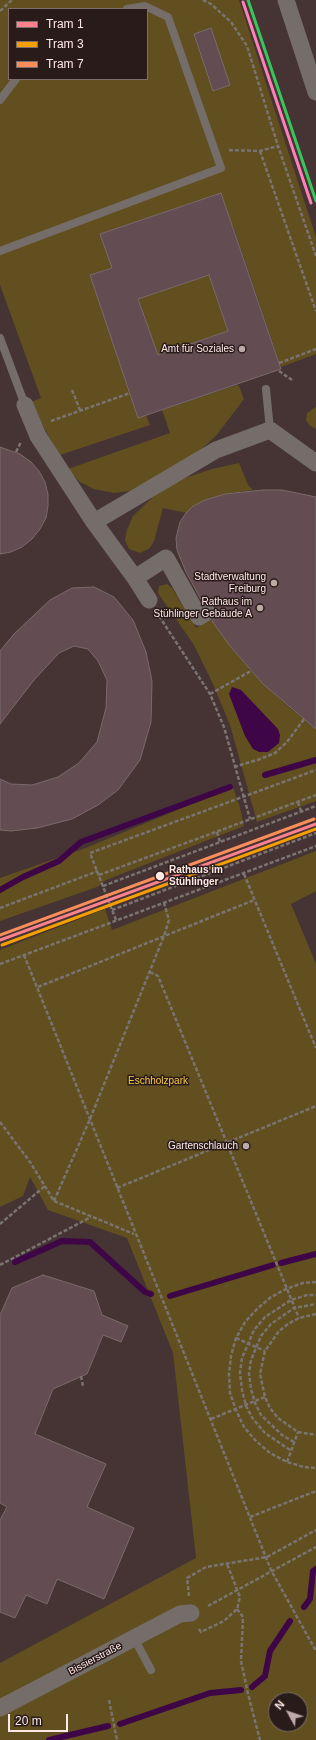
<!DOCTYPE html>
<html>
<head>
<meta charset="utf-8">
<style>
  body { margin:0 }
  #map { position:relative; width:316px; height:1740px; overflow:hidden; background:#453433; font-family:Helvetica,sans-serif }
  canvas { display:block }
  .legend { position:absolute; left:8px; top:8px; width:140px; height:72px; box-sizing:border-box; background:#291b19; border:1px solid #7e6d6b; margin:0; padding:5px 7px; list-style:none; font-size:12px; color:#fee9e7 }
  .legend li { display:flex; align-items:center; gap:8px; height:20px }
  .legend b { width:20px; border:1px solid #7e6d6b }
  .north { position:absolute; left:268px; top:1692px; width:40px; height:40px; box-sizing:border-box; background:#291b19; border:1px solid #7e6d6b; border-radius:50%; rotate:310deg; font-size:11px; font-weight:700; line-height:16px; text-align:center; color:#fee9e7 }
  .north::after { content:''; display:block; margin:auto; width:14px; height:18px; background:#bdaaa8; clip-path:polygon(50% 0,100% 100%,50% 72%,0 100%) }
  .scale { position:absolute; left:8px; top:1714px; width:60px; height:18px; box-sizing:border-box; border:2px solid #fee9e7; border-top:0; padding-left:5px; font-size:12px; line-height:14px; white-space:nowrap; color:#fee9e7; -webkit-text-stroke:3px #291b19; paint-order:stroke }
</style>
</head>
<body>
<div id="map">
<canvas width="316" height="1740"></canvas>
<ul class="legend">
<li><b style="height:5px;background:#ff808e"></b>Tram 1</li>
<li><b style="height:5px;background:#f59e00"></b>Tram 3</li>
<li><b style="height:5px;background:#fa8e5a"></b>Tram 7</li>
</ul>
<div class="north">N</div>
<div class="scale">20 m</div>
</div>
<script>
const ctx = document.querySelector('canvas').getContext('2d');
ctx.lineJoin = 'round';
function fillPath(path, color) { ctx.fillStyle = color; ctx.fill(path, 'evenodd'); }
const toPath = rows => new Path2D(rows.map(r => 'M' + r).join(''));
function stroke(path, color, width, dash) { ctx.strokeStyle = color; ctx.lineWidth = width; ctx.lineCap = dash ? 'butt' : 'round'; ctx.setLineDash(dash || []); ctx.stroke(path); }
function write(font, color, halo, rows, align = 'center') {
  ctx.font = font + ' Helvetica,sans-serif'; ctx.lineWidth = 3; ctx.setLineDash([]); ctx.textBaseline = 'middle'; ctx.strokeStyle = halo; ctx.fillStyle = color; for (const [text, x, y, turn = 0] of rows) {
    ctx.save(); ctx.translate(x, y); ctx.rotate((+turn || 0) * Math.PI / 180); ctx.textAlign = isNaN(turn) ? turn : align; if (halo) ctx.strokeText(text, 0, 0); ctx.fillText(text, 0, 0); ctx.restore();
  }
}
fillPath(toPath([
  [0,0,239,0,316,237,316,354,281,367,233,226,90,275,138,418,146,415,150,425,60,455,45,430,31,402,41,398,0,285],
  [9,9,147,9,147,79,9,79],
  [209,275,228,331,158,355,138,299],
  [237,385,239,386,244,399,216,436,188,461,145,485,130,491,114,493,94,489,80,482,68,469,170,433,162,410],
  [316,407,316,429,310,426,306,420,307,413],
  [239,463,248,485,253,490,225,494,205,500,193,506,186,513,163,508,154,541,150,548,140,553,129,549,125,540,127,530,133,516,153,497,179,480,212,469],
  [167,584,172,588,196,628,211,618,230,646,251,671,284,703,316,729,316,801,257,822,230,725,213,684,194,645,158,593,159,586],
  [233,787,238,803,239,803,244,826,106,880,97,887,0,921,0,878,83,849],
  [316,851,316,891,291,904,316,964,316,1740,0,1740,0,1663,196,1558,173,1353,127,1238,48,1210,30,1177,23,1196,0,1207,0,950,105,909,112,930],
  [276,1700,300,1700,300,1724,276,1724]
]), '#614f1f');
fillPath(toPath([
  [232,687,241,690,278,729,280,735,279,743,268,752,259,752,253,749,245,736,229,694]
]), '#3e0547');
stroke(toPath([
  [265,775,316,760],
  [0,890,23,877,59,861,81,842,230,787],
  [15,1262,62,1241,90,1242,145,1292,151,1294],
  [281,1263,316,1254],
  [170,1296,273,1265],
  [304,1607,310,1599,313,1571,316,1569],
  [252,1687,265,1676,270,1651,290,1621],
  [120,1724,210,1693,241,1690],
  [49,1740,108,1726]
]), '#3e0547', 6);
const building = toPath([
  [211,28,230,85,213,91,194,34,211,28],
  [221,193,281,369,138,418,90,275,112,268,100,234,221,193],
  [209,275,228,331,158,355,138,299,209,275],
  [0,447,20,454,31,462,39,471,45,482,48,494,48,506,46,518,40,529,32,539,22,547,11,552,0,554,0,447],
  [263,490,282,490,316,497,316,729,263,684,230,646,212,621,216,616,216,607,211,603,203,603,186,572,177,550,176,538,180,522,186,513,193,506,205,500,225,494,263,490],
  [94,587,114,597,133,620,146,652,152,681,151,722,140,760,118,790,98,805,72,819,37,828,11,831,0,830,0,779,11,784,32,785,58,777,79,763,97,742,106,708,107,680,98,661,88,649,74,646,59,653,34,680,0,724,0,651,14,634,50,600,72,588,94,587],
  [43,1275,94,1291,102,1315,128,1326,121,1342,103,1335,87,1374,53,1389,35,1434,106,1464,87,1507,134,1528,104,1599,57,1579,47,1604,26,1595,15,1618,0,1612,0,1520,7,1507,0,1503,0,1315,12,1288,43,1275]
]);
fillPath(building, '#644c53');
stroke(building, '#796a6c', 1);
stroke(toPath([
  [203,0,211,4,231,22,247,46,278,146,316,256],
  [0,11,12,0],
  [229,150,260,151,278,146],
  [260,151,316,311],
  [279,363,316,349],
  [279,371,292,380],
  [72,390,80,410],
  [51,421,130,393],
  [16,452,21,442],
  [159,616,210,694,224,727,250,819],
  [210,694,251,671],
  [234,767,260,759,275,753,287,742,304,719],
  [298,802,301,811],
  [217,832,220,842],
  [244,874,316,1048],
  [99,875,316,795],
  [103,886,316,806],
  [0,908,98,871],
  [112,910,316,833],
  [116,920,90,853,316,770],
  [24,955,271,1570,316,1651],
  [0,964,316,846],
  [150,972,158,976,299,1318],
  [38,987,254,900],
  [0,1122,30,1162,54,1201,134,1234],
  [117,1188,316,1106],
  [54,1201,90,1119,164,936,169,920,164,903],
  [0,1224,45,1186],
  [0,1265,91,1217],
  [316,1282,303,1283,286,1289,271,1297,257,1309,245,1322,236,1338,231,1356,229,1374,230,1393,236,1410,244,1427,256,1441,270,1453,287,1462,304,1467,316,1468],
  [316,1314,299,1318,288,1324,279,1331,265,1351,260,1374,265,1397,270,1408,278,1418,298,1432,316,1435],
  [236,1338,265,1351],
  [81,1376,83,1386],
  [211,1419,265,1397],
  [294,1442,282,1435,261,1415,255,1403,251,1389,249,1373,251,1360,261,1336,271,1324,294,1308,316,1304],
  [290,1450,265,1433,253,1419,246,1406,242,1390,240,1373,242,1358,254,1330,265,1317,291,1300,307,1295,316,1295],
  [287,1462,298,1432],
  [250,1517,316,1491],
  [189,1596,187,1578,206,1567,267,1557,316,1530],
  [208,1606,316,1547],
  [237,1609,243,1617,241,1661,248,1694,260,1740],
  [199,1629,201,1632,224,1621,237,1609,240,1597,227,1564],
  [109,1700,117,1740]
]), '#7b7371', 2.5, [4, 2]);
stroke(toPath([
  [0,100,16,79],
  [0,251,221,168,168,17,145,6,127,9],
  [0,338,25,405],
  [266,389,270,430],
  [134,1638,151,1670]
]), '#746d6a', 8);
stroke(toPath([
  [286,0,316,92],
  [25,405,38,436,94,522,135,578,149,600],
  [94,522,216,450,270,430,316,463],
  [135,578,166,558,199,617,207,612],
  [0,1708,180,1614,191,1613]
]), '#746d6a', 17);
stroke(toPath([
  [0,940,316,824]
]), '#ff808e', 3);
stroke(toPath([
  [2,945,316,829]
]), '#f59e00', 3);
stroke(toPath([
  [0,935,314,819]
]), '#fa8e5a', 3);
stroke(toPath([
  [248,0,316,201]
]), '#39c45c', 3);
stroke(toPath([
  [243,2,311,203]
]), '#ff80b9', 3);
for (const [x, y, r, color] of [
  [242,349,4,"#bdaaa8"],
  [274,583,4,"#bdaaa8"],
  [260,608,4,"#bdaaa8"],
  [160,876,5,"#fee9e7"],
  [246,1146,4,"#bdaaa8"]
]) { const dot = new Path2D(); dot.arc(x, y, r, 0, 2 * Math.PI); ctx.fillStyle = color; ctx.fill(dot); stroke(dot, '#291b19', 1.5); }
write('10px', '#fee9e7', '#291b19', [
  ["Amt für Soziales",234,349],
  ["Stadtverwaltung",266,577],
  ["Freiburg",266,589],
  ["Rathaus im",252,602],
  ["Stühlinger Gebäude A",252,614],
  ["Gartenschlauch",238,1146]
], 'right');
write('bold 10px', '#fee9e7', '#291b19', [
  ["Rathaus im",169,870],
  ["Stühlinger",169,882]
], 'left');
write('10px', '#facc41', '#291b19', [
  ["Eschholzpark",158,1081]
]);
write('10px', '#fee9e7', '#291b19', [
  ["Bissierstraße",95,1659,-28]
]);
</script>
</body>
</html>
